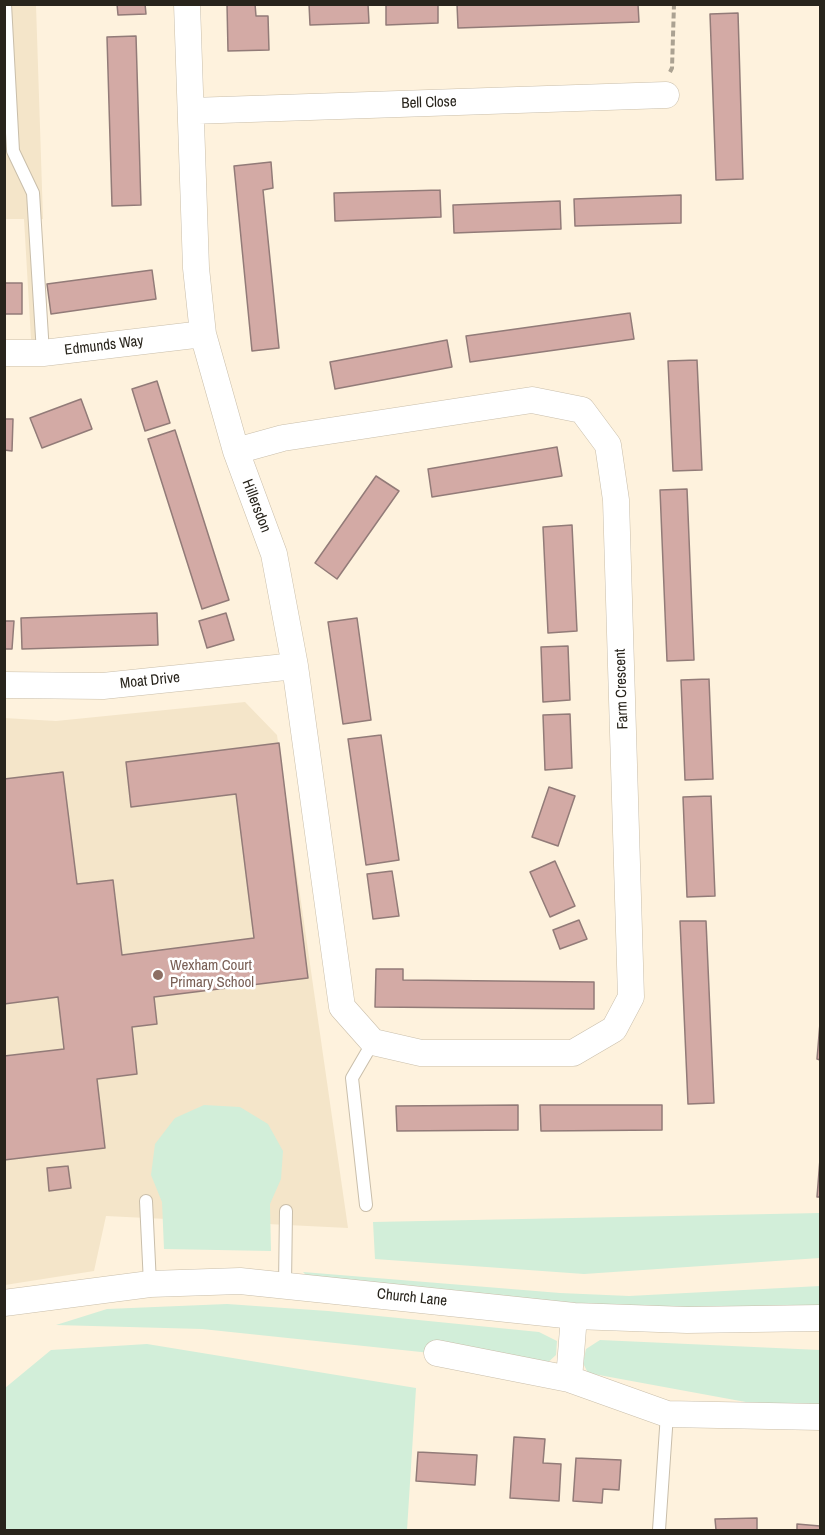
<!DOCTYPE html>
<html>
<head>
<meta charset="utf-8">
<style>
  body { margin:0 }
  #map { position:relative; width:825px; height:1535px; overflow:hidden; background:#fef2dd; font-family:"Archivo Narrow",sans-serif }
  canvas { display:block }
  .frame { position:absolute; inset:0; border:6px solid #28241c; pointer-events:none }
</style>
</head>
<body>
<div id="map">
<canvas width="825" height="1535"></canvas>
<div class="frame"></div>
</div>
<script>
const ctx = document.querySelector('canvas').getContext('2d');
ctx.lineJoin = 'round';
function fillPath(path, color) { ctx.fillStyle = color; ctx.fill(path, 'evenodd'); }
const toPath = rows => new Path2D(rows.map(r => 'M' + r).join(''));
function stroke(path, color, width, dash) { ctx.strokeStyle = color; ctx.lineWidth = width; ctx.lineCap = dash ? 'butt' : 'round'; ctx.setLineDash(dash || []); ctx.stroke(path); }
function write(font, color, halo, rows, align = 'center') {
  ctx.font = font + ' "Archivo Narrow",sans-serif'; ctx.lineWidth = 5; ctx.setLineDash([]); ctx.textBaseline = 'middle'; ctx.strokeStyle = halo; ctx.fillStyle = color; for (const [text, x, y, turn = 0] of rows) {
    ctx.save(); ctx.translate(x, y); ctx.rotate((+turn || 0) * Math.PI / 180); ctx.textAlign = isNaN(turn) ? turn : align; if (halo) ctx.strokeText(text, 0, 0); ctx.fillText(text, 0, 0); ctx.restore();
  }
}
fillPath(toPath([
  [4,5,36,5,43,219,35,220,41,340,31,339,24,219,5,219],
  [245,702,277,735,348,1228,106,1216,94,1271,5,1285,4,718,56,721]
]), '#f4e5c9');
fillPath(toPath([
  [204,1105,240,1107,268,1124,283,1151,281,1179,270,1204,271,1251,164,1249,162,1202,151,1175,155,1144,175,1118],
  [820,1213,820,1258,584,1274,375,1259,373,1222],
  [303,1272,560,1293,629,1296,820,1286,820,1307,628,1310,309,1278],
  [227,1304,328,1311,539,1332,557,1341,556,1355,545,1365,202,1329,56,1325,107,1309],
  [600,1340,820,1350,820,1412,800,1412,588,1373,583,1363,586,1349],
  [147,1344,416,1388,407,1530,5,1530,5,1388,51,1350]
]), '#d2eed9');
const building = toPath([
  [117,4,145,4,146,14,118,15,117,4],
  [227,4,255,4,256,16,268,16,269,50,228,51,227,4],
  [309,4,368,4,369,23,310,25,309,4],
  [386,4,438,4,438,23,386,25,386,4],
  [457,4,638,4,639,22,458,28,457,4],
  [738,13,743,179,716,180,710,14,738,13],
  [136,36,141,205,112,206,107,37,136,36],
  [271,162,273,188,263,190,279,348,252,351,234,166,271,162],
  [440,190,441,217,335,221,334,193,440,190],
  [681,195,681,223,575,226,574,199,681,195],
  [560,201,561,229,454,233,453,205,560,201],
  [152,270,156,299,51,314,47,284,152,270],
  [4,283,22,283,22,314,4,314,4,283],
  [630,313,634,339,470,362,466,336,630,313],
  [447,340,452,367,335,389,330,362,447,340],
  [697,360,702,470,673,471,668,361,697,360],
  [157,381,170,423,145,431,132,389,157,381],
  [81,399,92,429,42,448,30,418,81,399],
  [4,419,13,419,12,451,4,450,4,419],
  [175,430,229,600,202,609,148,439,175,430],
  [557,447,562,476,432,497,428,469,557,447],
  [376,476,399,491,337,579,315,563,376,476],
  [687,489,694,660,667,661,660,490,687,489],
  [572,525,577,631,548,633,543,527,572,525],
  [157,613,158,645,22,649,21,618,157,613],
  [226,613,234,640,207,648,199,621,226,613],
  [357,618,371,720,343,724,328,622,357,618],
  [4,621,14,621,12,649,4,649,4,621],
  [568,646,570,700,543,702,541,647,568,646],
  [709,679,713,779,685,780,681,680,709,679],
  [570,714,572,768,545,770,543,715,570,714],
  [381,735,399,860,366,865,348,739,381,735],
  [279,743,308,978,154,997,157,1024,132,1027,137,1074,97,1079,105,1148,4,1160,4,1056,64,1049,58,997,4,1004,4,779,63,772,77,884,113,880,122,955,254,938,236,794,131,807,126,762,279,743],
  [549,787,575,796,558,846,532,837,549,787],
  [711,796,715,896,687,897,683,797,711,796],
  [555,861,575,906,550,917,530,872,555,861],
  [392,871,399,916,373,919,367,874,392,871],
  [579,920,587,939,560,949,553,930,579,920],
  [680,921,706,921,714,1103,688,1104,680,921],
  [376,969,403,969,403,980,594,982,594,1009,375,1007,376,969],
  [820,1023,820,1060,817,1059,820,1023],
  [518,1105,518,1130,397,1131,396,1106,518,1105],
  [540,1105,662,1105,662,1130,541,1131,540,1105],
  [820,1159,820,1197,817,1197,820,1159],
  [68,1166,71,1188,49,1191,47,1168,68,1166],
  [514,1437,545,1439,543,1463,561,1464,559,1501,510,1498,514,1437],
  [418,1452,477,1455,475,1485,416,1481,418,1452],
  [576,1458,621,1460,619,1490,603,1489,602,1503,573,1501,576,1458],
  [757,1518,757,1530,716,1530,715,1519,757,1518],
  [797,1524,820,1526,820,1530,797,1530,797,1524]
]);
fillPath(building, '#d3aaa5');
stroke(building, '#927b78', 1.5);
const lane = toPath([
  [5,4,13,151,33,193,43,353],
  [146,1201,150,1284],
  [366,1205,352,1078,373,1042],
  [285,1284,286,1211],
  [659,1530,667,1414]
]);
const street = toPath([
  [187,4,196,268,203,334,236,451,274,554,295,666,342,1007,373,1042,421,1053,573,1053,614,1029,631,997,616,500,608,445,582,410,532,400,283,438,236,451],
  [191,111,666,95],
  [4,353,43,353,203,334],
  [4,685,103,686,295,666],
  [4,1303,150,1284,240,1281,574,1316,687,1320,820,1318],
  [437,1353,569,1379,667,1414,820,1417],
  [569,1379,574,1316]
]);
stroke(lane, '#c9beaa', 14);
stroke(street, '#c9beaa', 27);
stroke(toPath([
  [670,72,672,68,674,4]
]), '#aba292', 4, [6, 3]);
stroke(lane, '#fff', 12);
stroke(street, '#fff', 26);
for (const [x, y, r, color] of [
  [158,975,6,"#8d6e63"]
]) { const dot = new Path2D(); dot.arc(x, y, r, 0, 2 * Math.PI); ctx.fillStyle = color; ctx.fill(dot); stroke(dot, '#fff', 2); }
write('15px', '#28241c', '#fff', [
  ["Bell Close",429,103,-2],
  ["Edmunds Way",104,346,-7],
  ["Hillersdon",256,506,69],
  ["Moat Drive",150,681,-6],
  ["Farm Crescent",622,689,-92],
  ["Church Lane",412,1298,6]
]);
write('15px', '#785e54', '#fff', [
  ["Wexham Court",170,966],
  ["Primary School",170,983]
], 'left');
</script>
</body>
</html>
